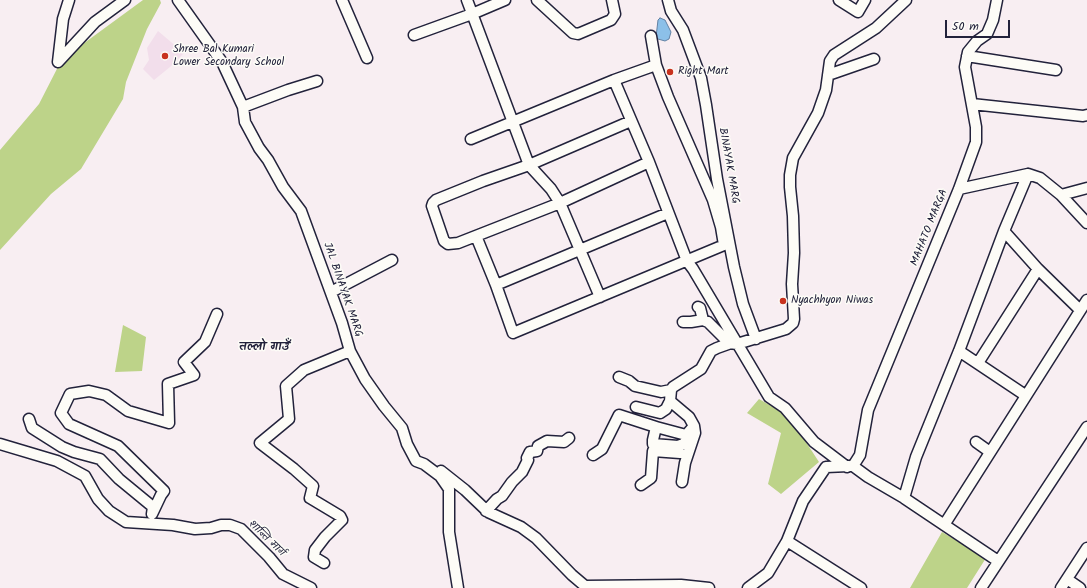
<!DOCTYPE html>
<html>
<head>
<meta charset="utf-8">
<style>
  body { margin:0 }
  #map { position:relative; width:1087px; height:588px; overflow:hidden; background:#f8eef2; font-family:Kalam,sans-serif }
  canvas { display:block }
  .scale { position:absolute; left:945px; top:20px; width:65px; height:18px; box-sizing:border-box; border:2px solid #22223b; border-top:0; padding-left:5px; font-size:12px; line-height:14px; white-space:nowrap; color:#22223b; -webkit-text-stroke:3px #fdfcf7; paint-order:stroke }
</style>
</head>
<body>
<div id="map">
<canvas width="1087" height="588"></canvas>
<div class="scale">50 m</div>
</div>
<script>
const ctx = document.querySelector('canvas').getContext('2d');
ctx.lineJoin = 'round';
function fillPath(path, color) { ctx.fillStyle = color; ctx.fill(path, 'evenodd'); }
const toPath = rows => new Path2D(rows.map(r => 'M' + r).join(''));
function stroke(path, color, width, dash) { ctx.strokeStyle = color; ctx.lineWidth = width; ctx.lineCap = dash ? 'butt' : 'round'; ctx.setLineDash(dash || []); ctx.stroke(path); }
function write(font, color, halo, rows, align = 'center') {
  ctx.font = font + ' Kalam,"Playpen Sans Deva",sans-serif'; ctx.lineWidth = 3; ctx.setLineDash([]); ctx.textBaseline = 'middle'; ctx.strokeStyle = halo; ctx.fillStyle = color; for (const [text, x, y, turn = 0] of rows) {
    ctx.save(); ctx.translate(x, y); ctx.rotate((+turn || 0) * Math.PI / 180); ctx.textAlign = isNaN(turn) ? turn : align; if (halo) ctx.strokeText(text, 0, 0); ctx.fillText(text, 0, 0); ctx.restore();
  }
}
fillPath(toPath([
  [158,31,184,53,170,67,154,80,143,69,149,60,147,48]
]), '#f2deeb');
fillPath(toPath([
  [143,0,160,0,161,3,147,29,126,82,123,99,81,169,51,194,0,250,0,150,39,104,61,61,72,52],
  [123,325,146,337,142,371,115,372],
  [759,399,789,416,819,462,781,494,768,484,781,433,747,413],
  [942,532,986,558,967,588,910,588]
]), '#bdd389');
const water = toPath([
  [660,18,665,20,671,32,669,39,665,41,658,39,656,37,658,20,660,18]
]);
fillPath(water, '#8cc0e9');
stroke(water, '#6281a3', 1);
const minor = toPath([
  [69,0,63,19,58,62,95,22,125,0],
  [178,0,222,62,243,107,245,122,259,148,268,160,283,187,301,211,342,323,350,351,365,379,384,406,402,428,407,444,416,461,424,464,440,476,449,489,449,532,458,588],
  [342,0,367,58],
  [467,0,529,165,551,189,560,203,600,297],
  [537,0,573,33,578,34,611,20,615,14,612,0],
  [668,0,671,11,683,30,701,78,706,105,717,179,734,267,743,304,756,339],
  [839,0,858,12,865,0],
  [414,35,472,14,505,0],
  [967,56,1056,70],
  [828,75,874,59],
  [614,80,649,162,687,261,693,269,769,397,785,408,814,442,847,467],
  [972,104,1083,116,1087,115],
  [243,107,288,90,317,81],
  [631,121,529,165,483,181,436,200,433,203,432,206,444,241,448,244,458,243,560,203,649,162],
  [471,139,614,80,656,65],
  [959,189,1028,174,1040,178,1061,195,1087,223],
  [1061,195,1087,188],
  [1004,231,1038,269,1080,310],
  [476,236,496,285,513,333,724,245,721,227,713,200,668,97,656,65,651,36],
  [496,285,668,213],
  [331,292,392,260],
  [698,307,700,308,703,320],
  [683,322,691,322,703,320,708,322,729,343,737,344,786,329,793,323,794,319,792,284,794,253,793,216,790,187,790,175,793,158,818,113,826,90,830,61,834,55,876,28,906,0],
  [959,351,1025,395],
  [978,363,1038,269],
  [619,377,629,381,635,386,661,392,671,390],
  [670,401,689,417,694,426,695,433,685,463,682,482],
  [636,407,660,413,666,409,670,401,671,390,673,387,701,369,711,351,717,348,731,343],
  [29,419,32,428,62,447,74,452,100,459,119,479,153,507,152,514],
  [656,427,686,435],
  [976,442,990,452],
  [0,444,57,461,85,476,98,499,109,511,126,522,173,525,195,529,211,528,221,525,230,525,241,529,269,557,283,574,311,588],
  [593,455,602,449,619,415,656,427,653,440,653,444,678,446,686,443,686,435,694,426],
  [853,466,860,455,868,410,959,189,976,142,976,127,965,67,968,52,977,41,987,34,993,20,997,0],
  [853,466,868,477,904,498,998,561],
  [441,471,465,490,488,512,521,527,536,538,572,575,585,586,681,585,709,588],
  [641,485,651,478,653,451,680,453],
  [904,498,916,457,959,351,1004,231,1028,174],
  [486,511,497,499,502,496,512,482,522,472,528,460,527,458,530,452,537,451,538,446,547,441,564,442,569,438],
  [152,514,161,495,164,491,118,446,69,424,61,413,70,394,89,391,106,395,128,411,169,423,168,384,194,375,184,362,205,342,217,314],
  [944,525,1087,300],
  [787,541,861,588],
  [324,563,314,557,315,550,325,537,342,520,340,516,310,498,313,486,294,469,260,443,289,419,286,386,304,370,350,351],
  [1067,579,1080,588],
  [748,588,768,573,787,541,803,501,826,467,849,466],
  [981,588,1087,427],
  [1061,588,1087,548]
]);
stroke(minor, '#22223b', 13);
stroke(minor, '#fdfcf7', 10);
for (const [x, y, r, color] of [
  [165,56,4,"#c8321e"],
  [670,72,4,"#c8321e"],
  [783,301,4,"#c8321e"]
]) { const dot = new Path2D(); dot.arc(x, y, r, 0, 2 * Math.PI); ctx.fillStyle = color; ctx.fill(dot); stroke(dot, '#fdfcf7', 1.5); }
write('11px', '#22223b', '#fdfcf7', [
  ["Shree Bal Kumari",173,50],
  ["Lower Secondary School",173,63],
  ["Right Mart",678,72],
  ["Nyachhyon Niwas",791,301]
], 'left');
write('11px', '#22223b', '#fdfcf7', [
  ["BINAYAK MARG",728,166,80],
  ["MAHATO MARGA",930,228,-68],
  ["JAL BINAYAK MARG",342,290,71],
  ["शान्ति मार्ग",266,539,44]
]);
write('bold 12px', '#22223b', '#fdfcf7', [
  ["तल्लो गाउँ",264,348]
]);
</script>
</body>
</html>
